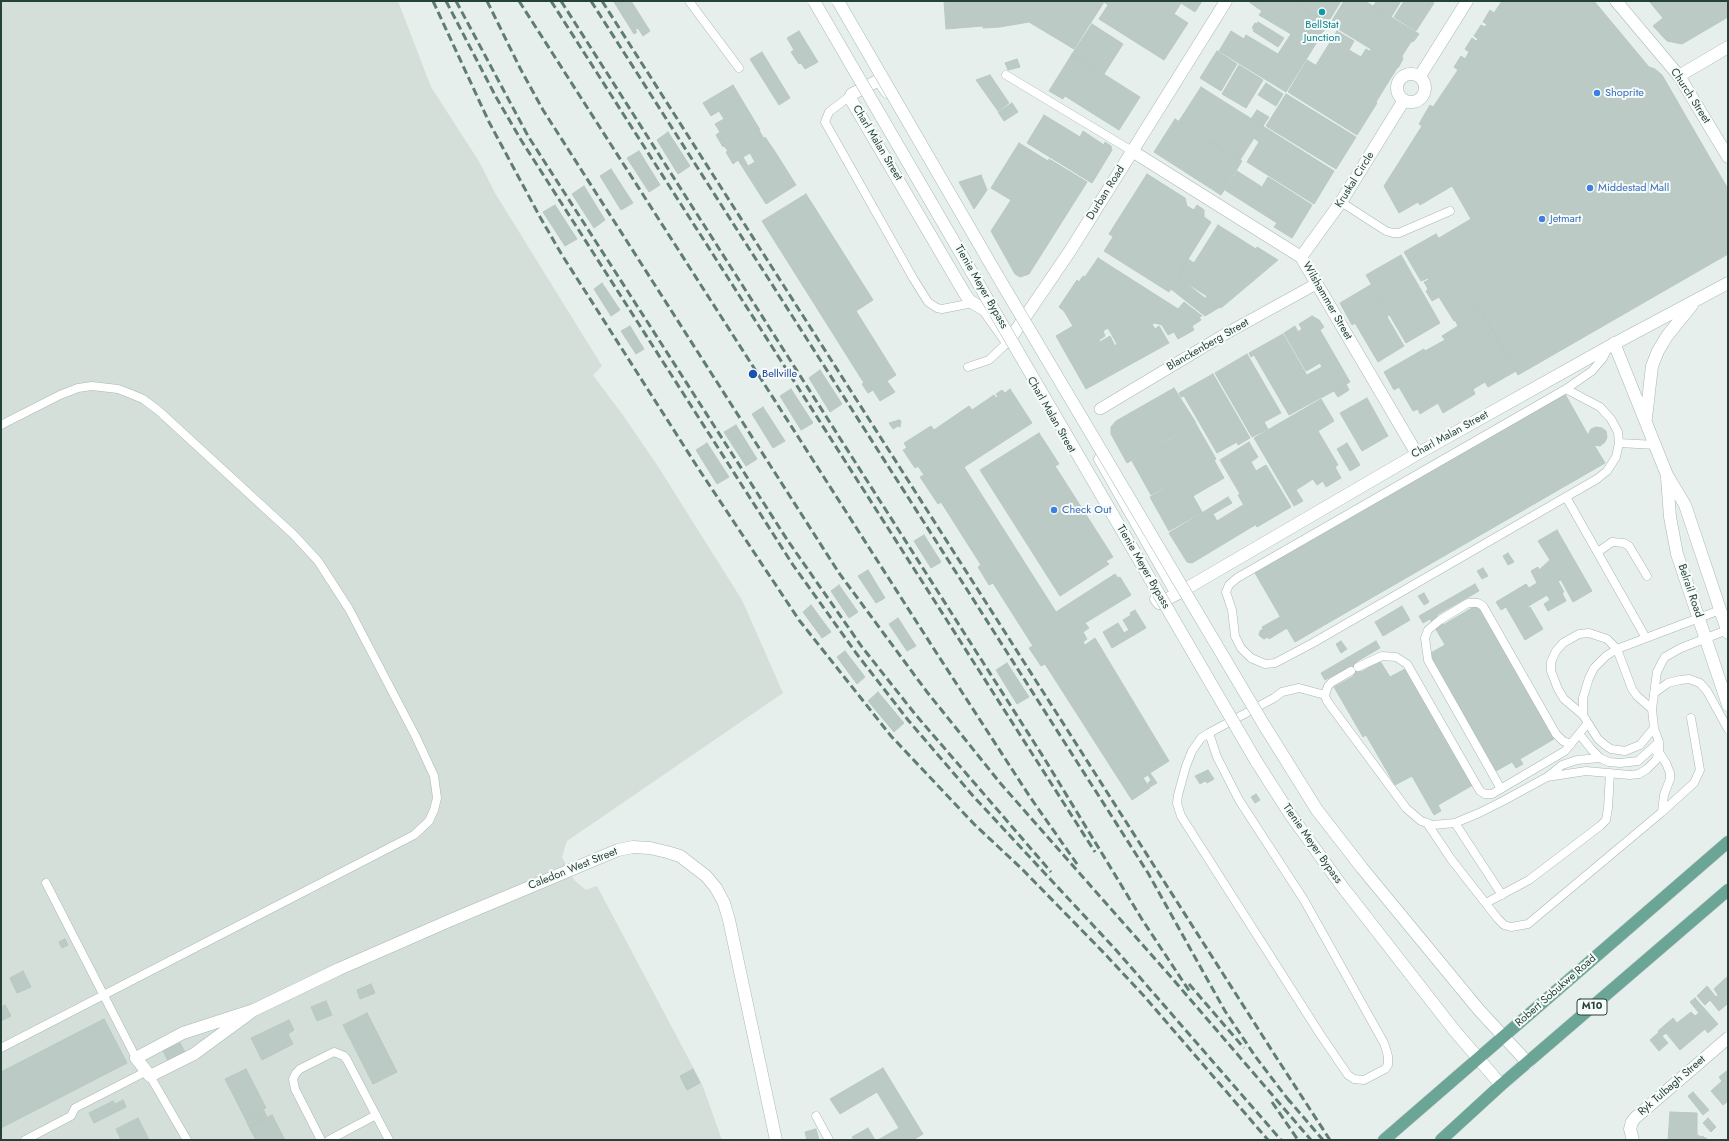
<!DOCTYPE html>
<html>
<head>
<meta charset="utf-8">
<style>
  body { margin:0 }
  #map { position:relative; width:1729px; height:1141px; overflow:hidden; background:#e6efeb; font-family:Jost,sans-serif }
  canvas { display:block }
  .frame { position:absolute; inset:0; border:2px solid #24423a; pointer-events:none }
</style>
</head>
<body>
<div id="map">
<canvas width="1729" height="1141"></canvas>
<div class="frame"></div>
</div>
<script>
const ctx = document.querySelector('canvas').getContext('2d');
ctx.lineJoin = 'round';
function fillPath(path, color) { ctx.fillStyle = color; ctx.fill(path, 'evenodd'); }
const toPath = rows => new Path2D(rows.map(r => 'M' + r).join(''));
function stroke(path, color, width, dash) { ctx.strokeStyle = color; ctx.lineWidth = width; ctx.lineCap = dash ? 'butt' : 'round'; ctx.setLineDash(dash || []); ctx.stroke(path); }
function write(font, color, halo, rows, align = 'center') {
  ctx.font = font + ' Jost,sans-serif'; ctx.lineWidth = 4; ctx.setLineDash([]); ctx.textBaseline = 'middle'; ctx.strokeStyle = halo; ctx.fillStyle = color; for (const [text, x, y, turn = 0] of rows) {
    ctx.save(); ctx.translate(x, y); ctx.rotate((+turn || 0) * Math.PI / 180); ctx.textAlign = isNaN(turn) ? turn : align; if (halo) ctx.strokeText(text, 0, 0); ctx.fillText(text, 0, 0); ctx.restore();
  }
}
fillPath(toPath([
  [1,1,398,1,431,87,480,163,495,193,602,366,593,375,625,418,659,468,742,600,783,693,567,841,562,857,574,880,586,890,597,886,702,1084,722,1140,1,1140]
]), '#d4dfda');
const building = toPath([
  [615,1,631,1,650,31,643,36,638,28,635,30,637,32,634,34,614,2,615,1],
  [944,1,1202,1,1195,12,1181,3,1174,14,1188,23,1164,60,1099,19,1108,5,1104,2,1074,49,1029,22,1000,27,983,28,983,26,946,29,944,1],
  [1249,1,1290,1,1328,24,1286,92,1219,51,1231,31,1244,39,1246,35,1278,54,1291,34,1259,15,1262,11,1249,2,1249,1],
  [1291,1,1341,1,1327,24,1291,1],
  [1344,1,1365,1,1419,34,1414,41,1411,42,1402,56,1403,59,1398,68,1370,51,1371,49,1330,24,1344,1],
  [1377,1,1401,1,1391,17,1373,6,1377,1],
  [1404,1,1431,1,1434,3,1416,31,1394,17,1404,1],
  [1502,1,1594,1,1649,67,1655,69,1662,75,1728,189,1728,254,1518,375,1439,238,1471,219,1452,186,1420,205,1418,202,1399,213,1384,186,1422,126,1419,124,1430,105,1433,107,1458,70,1454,67,1461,56,1465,59,1469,52,1465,49,1472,38,1476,41,1478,39,1474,36,1481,25,1485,27,1487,24,1483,22,1490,10,1494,13,1502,1],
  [1649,1,1728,1,1728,17,1682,44,1667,41,1653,26,1663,18,1649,1],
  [1258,22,1284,38,1278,47,1253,31,1254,29,1252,28,1255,23,1257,24,1258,22],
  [1092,24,1123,44,1104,74,1072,54,1092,24],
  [799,31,818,62,805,69,801,63,799,64,791,52,794,50,787,38,799,31],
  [1337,31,1354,41,1349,50,1361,57,1366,49,1397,68,1376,102,1316,65,1337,31],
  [1217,51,1237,64,1221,91,1200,78,1217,51],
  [762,52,790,98,779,105,750,59,762,52],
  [1072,54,1140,97,1119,130,1065,96,1063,99,1049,91,1072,54],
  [1017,59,1020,67,1008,70,1005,63,1017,59],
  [1307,60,1377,103,1357,135,1288,92,1307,60],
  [1239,65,1263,80,1246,108,1222,94,1239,65],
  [990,75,1009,103,998,111,976,80,990,75],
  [1266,83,1283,94,1276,106,1258,95,1266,83],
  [733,85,760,130,759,130,764,139,765,137,774,150,796,185,766,204,738,160,733,164,726,152,728,151,724,146,723,147,716,135,720,132,715,124,724,119,719,111,711,116,703,103,733,85],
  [750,153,755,162,748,166,743,157,750,153],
  [1201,87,1334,171,1314,204,1247,162,1259,142,1254,138,1240,160,1179,121,1201,87],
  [1286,94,1356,137,1336,169,1266,126,1286,94],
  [1012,103,1018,112,1004,121,998,112,1012,103],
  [1257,110,1269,117,1263,126,1251,119,1257,110],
  [1044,115,1080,137,1083,131,1104,145,1105,142,1111,146,1112,150,1092,183,1027,143,1044,115],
  [1175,119,1242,161,1221,195,1154,152,1175,119],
  [668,132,690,166,678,174,657,140,668,132],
  [1019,143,1048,161,1049,159,1087,182,1029,274,1020,277,1015,274,991,231,1011,200,991,188,1019,143],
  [639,151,660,185,649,192,627,158,639,151],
  [611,169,633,203,621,210,600,176,611,169],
  [1237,171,1262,187,1268,177,1312,205,1292,238,1274,227,1277,223,1225,190,1237,171],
  [1147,174,1185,198,1187,206,1194,210,1197,205,1204,210,1204,217,1211,222,1177,277,1109,234,1147,174],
  [981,175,987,190,974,209,959,182,981,175],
  [584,186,605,220,594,228,572,194,584,186],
  [806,194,873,300,856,311,896,375,887,381,895,392,880,401,873,390,868,393,862,384,864,383,762,221,806,194],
  [555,205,577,239,565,246,543,212,555,205],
  [1218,225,1256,249,1257,247,1278,260,1221,308,1206,298,1207,296,1177,277,1188,259,1194,263,1218,225],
  [1436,234,1478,306,1454,321,1439,297,1432,301,1426,291,1428,289,1424,282,1429,280,1428,278,1421,281,1404,252,1436,234],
  [1113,237,1178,278,1169,292,1104,251,1113,237],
  [1401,255,1440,323,1406,343,1366,275,1401,255],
  [1098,258,1178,309,1184,302,1202,316,1199,317,1201,320,1192,326,1194,330,1178,339,1174,332,1168,335,1162,325,1155,323,1152,324,1155,329,1159,326,1169,343,1086,389,1056,336,1073,326,1064,311,1059,307,1077,280,1079,282,1083,276,1085,277,1098,258],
  [1108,328,1117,344,1115,346,1110,336,1100,342,1099,340,1105,336,1103,331,1108,328],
  [1179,278,1205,298,1220,307,1205,316,1171,289,1179,278],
  [602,283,620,310,611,316,594,289,602,283],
  [1372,284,1389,315,1387,317,1404,346,1378,362,1355,323,1352,325,1340,303,1372,284],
  [1478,306,1516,371,1488,387,1485,382,1473,389,1475,394,1443,413,1438,403,1420,414,1418,409,1413,411,1399,387,1394,390,1384,372,1424,349,1425,351,1445,340,1442,336,1458,326,1455,320,1478,306],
  [1312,316,1319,320,1324,327,1320,330,1350,382,1321,398,1307,375,1322,367,1320,363,1306,371,1284,333,1295,326,1298,332,1302,329,1299,324,1312,316],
  [630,326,644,349,636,354,621,331,630,326],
  [1283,334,1320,398,1289,415,1254,355,1251,357,1249,353,1283,334],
  [1247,354,1281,413,1264,422,1268,429,1252,437,1215,373,1247,354],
  [820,370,842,404,830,412,809,378,820,370],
  [1213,374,1250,438,1238,445,1237,442,1217,453,1184,396,1181,397,1179,393,1213,374],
  [1346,384,1349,390,1338,397,1334,391,1346,384],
  [1174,388,1196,423,1127,463,1111,434,1111,427,1116,421,1174,388],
  [791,389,813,423,801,430,780,396,791,389],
  [1010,389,1032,423,964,467,1056,612,1115,574,1118,578,1120,577,1131,595,1085,623,1089,628,1083,632,1087,639,1083,642,1085,645,1095,638,1169,761,1150,773,1157,783,1150,787,1148,783,1151,780,1148,775,1143,778,1150,788,1132,800,1045,664,1041,666,1029,648,1033,646,993,583,989,585,978,567,981,565,941,502,938,504,920,477,924,475,918,466,915,468,903,450,907,448,904,443,931,426,934,430,969,406,972,410,994,395,996,398,998,397,996,394,1002,390,1005,393,1010,389],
  [1565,394,1588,435,1591,429,1596,427,1602,428,1606,431,1607,437,1605,442,1600,446,1594,445,1605,463,1295,642,1255,573,1565,394],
  [1367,398,1388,436,1362,451,1340,413,1367,398],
  [1321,399,1334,421,1318,431,1338,465,1335,467,1341,478,1326,487,1323,481,1317,485,1313,479,1296,490,1303,501,1294,506,1254,438,1321,399],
  [763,407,785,441,773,448,752,414,763,407],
  [899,420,901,421,900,427,898,426,893,429,889,423,899,420],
  [1196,424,1216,459,1151,495,1132,461,1196,424],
  [736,425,757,459,746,466,724,432,736,425],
  [1039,433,1059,464,1055,466,1113,557,1106,561,1109,564,1060,596,980,470,1039,433],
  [1249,442,1258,457,1251,462,1256,471,1266,465,1291,507,1257,527,1238,495,1240,494,1220,460,1249,442],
  [707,443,729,477,717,484,696,450,707,443],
  [1347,443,1360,465,1350,471,1337,449,1347,443],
  [1214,460,1224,478,1193,496,1202,512,1169,531,1150,497,1214,460],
  [1228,497,1232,503,1213,514,1217,521,1243,505,1255,525,1192,563,1187,562,1169,533,1228,497],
  [1557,530,1592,591,1573,602,1561,580,1558,581,1564,592,1562,593,1566,601,1548,611,1544,604,1550,600,1547,595,1527,607,1528,608,1530,607,1543,629,1525,640,1506,607,1501,610,1496,602,1526,584,1529,588,1537,583,1531,571,1538,567,1539,570,1550,560,1538,541,1557,530],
  [924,535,941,562,931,568,914,541,924,535],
  [1508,553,1514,562,1508,565,1503,556,1508,553],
  [1483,568,1488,576,1482,579,1477,571,1483,568],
  [868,570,885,598,876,603,858,576,868,570],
  [1475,584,1479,591,1437,615,1443,625,1477,605,1554,739,1520,759,1523,764,1516,768,1512,762,1496,771,1429,654,1445,645,1430,619,1423,623,1419,616,1475,584],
  [839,585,858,612,849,618,831,591,839,585],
  [1424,593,1429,602,1424,605,1418,596,1424,593],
  [811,605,831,632,822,638,803,612,811,605],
  [1402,606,1410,620,1383,636,1375,622,1402,606],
  [1135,610,1146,628,1112,648,1103,632,1118,623,1124,633,1129,630,1123,620,1131,615,1130,613,1135,610],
  [1280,617,1287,628,1269,639,1268,637,1264,639,1261,637,1259,635,1260,631,1263,629,1262,627,1280,617],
  [898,618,916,646,907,651,889,624,898,618],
  [1341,641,1347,649,1341,653,1336,644,1341,641],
  [1376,641,1380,648,1356,662,1361,672,1380,661,1390,677,1405,669,1473,785,1438,805,1441,811,1434,815,1412,776,1395,785,1366,735,1363,737,1334,687,1354,676,1349,667,1325,680,1321,673,1376,641],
  [845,651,865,677,857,684,837,657,845,651],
  [1007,663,1029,697,1017,704,996,670,1007,663],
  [878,692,904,723,894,732,868,701,878,692],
  [1208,770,1214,779,1207,783,1205,781,1200,784,1195,776,1208,770],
  [1256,794,1260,800,1255,803,1251,797,1256,794],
  [65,939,68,945,62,948,59,942,65,939],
  [23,971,31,987,17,993,10,978,23,971],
  [1728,976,1728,1005,1727,1004,1719,1011,1710,1000,1705,1005,1697,996,1707,986,1716,997,1718,995,1714,989,1728,976],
  [371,984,375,993,360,999,357,990,371,984],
  [1695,998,1718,1024,1708,1033,1705,1029,1680,1050,1666,1033,1662,1036,1668,1043,1659,1051,1650,1040,1659,1032,1658,1031,1673,1018,1677,1023,1691,1012,1695,1016,1699,1013,1690,1002,1695,998],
  [326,1001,332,1015,317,1021,311,1007,326,1001],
  [5,1005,11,1016,1,1021,1,1007,5,1005],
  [367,1013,397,1072,373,1084,343,1025,367,1013],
  [104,1019,127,1063,1,1128,1,1072,104,1019],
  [289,1020,294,1030,288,1034,293,1044,262,1060,251,1038,289,1020],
  [180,1043,185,1052,168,1061,163,1051,180,1043],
  [883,1068,923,1134,913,1140,878,1140,899,1128,877,1092,840,1114,830,1099,883,1068],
  [246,1069,266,1108,263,1109,264,1111,246,1120,225,1079,246,1069],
  [693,1069,700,1083,687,1090,680,1076,693,1069],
  [1728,1070,1728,1101,1723,1105,1711,1091,1722,1081,1719,1077,1728,1070],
  [1693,1092,1709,1110,1703,1115,1688,1096,1693,1092],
  [123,1100,126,1107,94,1123,89,1113,113,1101,115,1104,123,1100],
  [264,1111,267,1117,249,1127,246,1120,264,1111],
  [1670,1112,1697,1113,1697,1137,1698,1135,1701,1137,1702,1136,1709,1140,1668,1140,1670,1112],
  [272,1115,285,1140,256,1140,249,1127,272,1115],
  [138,1118,149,1140,121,1140,116,1129,138,1118],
  [1708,1118,1716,1127,1711,1132,1703,1123,1708,1118],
  [868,1128,875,1140,854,1140,852,1137,868,1128],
  [816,1129,819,1140,807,1140,805,1132,816,1129]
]);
fillPath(building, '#bbcac4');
stroke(building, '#b8c9c2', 1);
const service = toPath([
  [689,1,739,68],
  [1006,75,1132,151],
  [850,96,829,112,825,122,913,278,928,302,937,308,942,309,973,303],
  [1341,202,1386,231,1393,233,1399,233,1450,211],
  [968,367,989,360,1008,342],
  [1566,389,1600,407,1611,419,1618,432,1619,443,1616,457,1607,471,1597,479,1311,644,1275,663,1265,664,1251,658,1241,648,1235,636,1232,610,1226,592,1229,585,1237,578,1566,389,1592,371,1603,358,1609,346],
  [1,425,60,395,78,388,92,386,118,389,131,394,143,399,159,411,294,535,318,561,349,609,416,737,434,776,437,798,434,810,429,821,414,835,1,1048],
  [1619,443,1656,445],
  [1566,497,1646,638],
  [1598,552,1612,542,1624,543,1629,546,1647,576],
  [1358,667,1382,656,1396,657,1407,664,1480,791,1485,794,1492,794,1565,751,1587,724],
  [1351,671,1332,682,1328,686,1325,695,1327,701,1406,808,1421,821,1433,825,1455,823,1479,813,1503,801,1547,777,1562,765,1577,760,1600,758],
  [1654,693,1668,683,1680,680,1689,679,1700,683,1707,691,1728,729],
  [1652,709,1637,696,1632,689,1617,649,1607,639,1589,633,1579,634,1563,643,1556,651,1551,662,1551,671,1558,689,1564,699,1583,715,1598,739,1605,745,1611,749,1625,751,1640,745,1654,728],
  [1583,715,1583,698,1589,678,1594,668,1606,656,1617,649,1720,610],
  [1209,733,1217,757,1239,800,1304,900,1384,1043,1388,1056,1388,1065,1385,1069,1364,1080,1354,1079,1348,1075,1320,1034,1181,816,1177,803,1178,795,1186,766,1192,751,1201,738,1209,733,1274,698,1282,692,1299,688,1325,695],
  [1580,735,1592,750,1600,758,1609,762,1620,763,1638,761,1659,742],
  [1656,751,1659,752,1666,763,1670,773,1670,779,1664,795,1662,812],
  [1547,777,1586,771,1630,775,1639,774,1647,769,1656,760,1659,752,1659,742,1654,728,1652,709,1657,672,1662,662,1665,657,1681,648,1727,630],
  [1501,789,1428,660,1425,638,1428,630,1440,620,1468,603,1478,603,1483,606,1556,734,1563,741,1571,744],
  [1427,823,1451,859,1498,919,1504,925,1511,927,1528,924,1662,812,1694,783,1700,770,1691,718],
  [1455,823,1502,895],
  [46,883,136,1058],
  [1486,903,1529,880,1600,826,1606,820,1608,808,1610,773],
  [150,1076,187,1140],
  [816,1116,829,1140],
  [25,1140,71,1116,75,1108,147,1071],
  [321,1140,295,1089,293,1079,296,1073,300,1069,334,1052,344,1056,347,1060,389,1140],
  [329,1140,376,1115]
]);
const pedestrian = toPath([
  [1100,409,1227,333,1316,284]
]);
const minor = toPath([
  [1616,1,1679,76,1728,157],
  '1397 88a14 14 0 1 1 28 0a14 14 0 1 1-28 0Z',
  [1420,76,1467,1],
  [1679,76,1728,47],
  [887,92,879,80,852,94,850,98,965,294,970,301,985,310,1007,341],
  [1132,151,1301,257,1417,454],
  [1301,257,1341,202,1404,100],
  [1008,342,1070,251,1226,1],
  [1614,343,1667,475,1685,505,1728,633],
  [1646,418,1652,366,1658,351,1667,336,1692,305],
  [1100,459,1177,594],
  [1667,478,1670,517,1677,554,1728,705],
  [1156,599,1159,603,1177,594,1417,454,1610,346,1728,283],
  [254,1010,183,1033,136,1058,150,1076,194,1054,254,1010,339,969,451,920,618,850,633,847,650,848,667,852,680,856,706,876,716,888,724,903,729,920,776,1140],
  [1633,1140,1630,1129,1632,1122,1635,1118,1728,1038]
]);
const secondary = toPath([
  [1264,725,1317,810,1362,868,1479,1010,1528,1063],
  [1256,761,1290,814,1341,885,1454,1030,1501,1085]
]);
const primary = toPath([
  [1384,1140,1728,842],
  [1441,1140,1501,1085,1728,890]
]);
stroke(service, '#a8b8b2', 9);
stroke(pedestrian, '#a8b8b2', 12);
stroke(minor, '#a8b8b2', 13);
stroke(secondary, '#a4bbb3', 13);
stroke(primary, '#c2cac8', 13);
stroke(service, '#fff', 8);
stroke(pedestrian, '#fff', 11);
stroke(minor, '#fff', 12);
stroke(secondary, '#fff', 12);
stroke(primary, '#6aa596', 12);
stroke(toPath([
  [433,1,489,122,540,217,562,255,698,468,799,620,891,736,974,824,1023,870,1104,953,1144,996,1268,1140],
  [446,1,496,97,521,140,793,565,856,653,908,720,974,797,1116,950,1281,1140],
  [456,1,528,136,788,541,862,647,915,714,1051,872],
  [487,1,520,68,543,110,839,573,927,692,1001,784,1171,977,1311,1140],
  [519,1,932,646,1030,797,1077,864],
  [551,1,1095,852],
  [561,1,1044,758,1143,921,1190,992],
  [591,1,1148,873,1225,1011,1255,1056,1290,1102],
  [602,1,1278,1060,1330,1140],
  [1189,984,1244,1048],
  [1287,1098,1323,1140],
  [1272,1102,1298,1140]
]), '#5f7d75', 3, [8, 4]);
const secondaryBridge = toPath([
  [814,1,1256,761],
  [838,1,997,275,1264,725]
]);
stroke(secondaryBridge, '#a4bbb3', 13, []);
stroke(secondaryBridge, '#fff', 12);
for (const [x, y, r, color] of [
  [1322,12,4,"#0f9aa8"],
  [1597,93,4,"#3f7fe0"],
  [1590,188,4,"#3f7fe0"],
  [1542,219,4,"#3f7fe0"],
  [753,374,5,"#1a4fb4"],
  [1054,510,4,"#3f7fe0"]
]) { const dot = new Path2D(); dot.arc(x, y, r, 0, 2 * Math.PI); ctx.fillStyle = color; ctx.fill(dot); stroke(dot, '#f7fbf9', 1.5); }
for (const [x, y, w] of [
  [1592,1007,30]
]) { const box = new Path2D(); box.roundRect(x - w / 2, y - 8, w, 16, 3); ctx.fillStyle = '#f7fbf9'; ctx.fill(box); stroke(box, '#24423a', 1); }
write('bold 10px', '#24423a', null, [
  ["M10",1592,1007]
]);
write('11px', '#0d838f', '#f7fbf9', [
  ["BellStat",1322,25],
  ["Junction",1322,38]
]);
write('11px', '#366cbe', '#f7fbf9', [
  ["Shoprite",1605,93],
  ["Middestad Mall",1598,188],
  ["Jetmart",1550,219],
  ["Check Out",1062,510]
], 'left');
write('11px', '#24423a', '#f7fbf9', [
  ["Church Street",1690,96,57],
  ["Charl Malan Street",877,143,59],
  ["Kruskal Circle",1355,180,-58],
  ["Durban Road",1106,193,-58],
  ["Tienie Meyer Bypass",981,287,60],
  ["Wilshammer Street",1327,301,60],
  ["Blanckenberg Street",1208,345,-30],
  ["Charl Malan Street",1051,415,60],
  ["Charl Malan Street",1450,435,-29],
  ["Tienie Meyer Bypass",1143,567,60],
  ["Belrail Road",1690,591,71],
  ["Tienie Meyer Bypass",1312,844,55],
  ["Caledon West Street",573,869,-22],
  ["Robert Sobukwe Road",1556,991,-41],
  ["Ryk Tulbagh Street",1672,1086,-41]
]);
write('11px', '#164399', '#f7fbf9', [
  ["Bellville",762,374]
], 'left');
</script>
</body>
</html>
